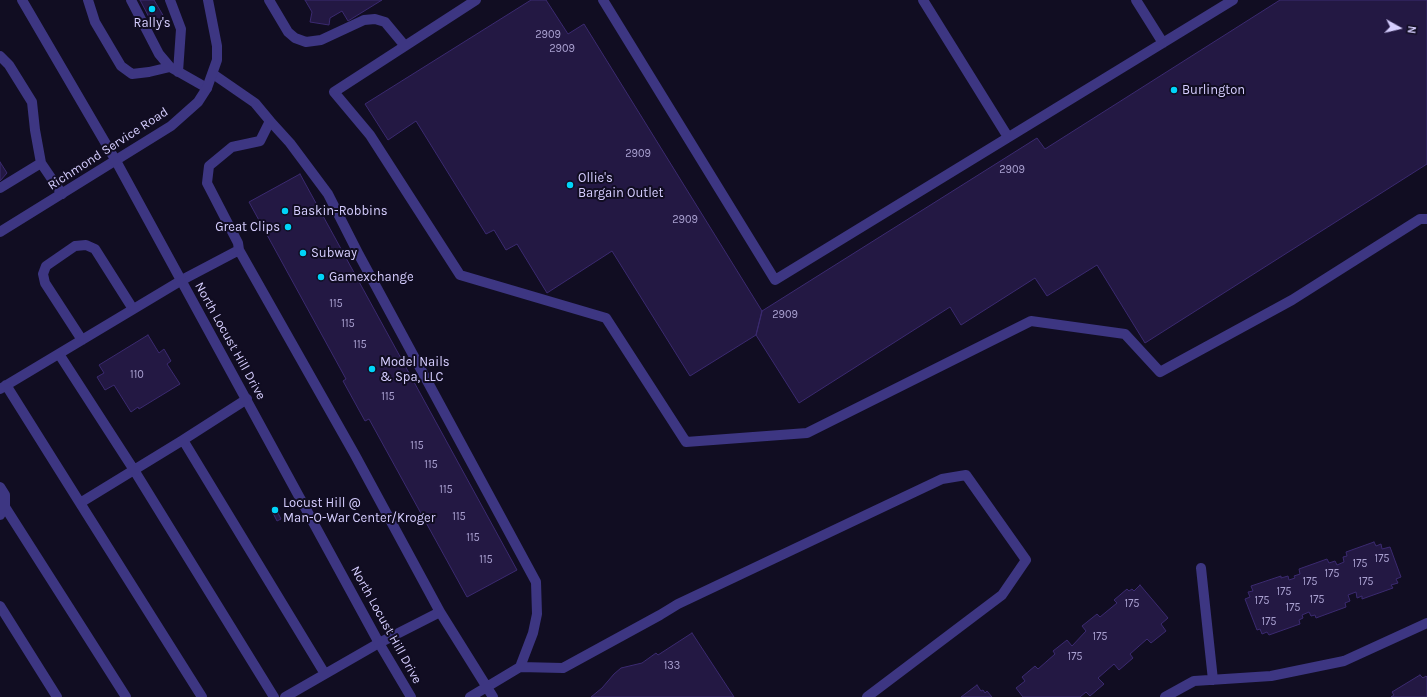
<!DOCTYPE html>
<html>
<head>
<meta charset="utf-8">
<style>
  body { margin:0 }
  #map { position:relative; width:1427px; height:697px; overflow:hidden; background:#110d22; font-family:Karla,sans-serif }
  canvas { display:block }
  .north { position:absolute; left:1379px; top:8px; width:40px; height:40px; -webkit-text-stroke:3px #110d22; paint-order:stroke; rotate:98deg; font-size:11px; font-weight:700; line-height:16px; text-align:center; color:#d6ceff }
  .north::after { content:''; display:block; margin:auto; width:14px; height:18px; background:#d6ceff; clip-path:polygon(50% 0,100% 100%,50% 72%,0 100%) }
</style>
</head>
<body>
<div id="map">
<canvas width="1427" height="697"></canvas>
<div class="north">N</div>
</div>
<script>
const ctx = document.querySelector('canvas').getContext('2d');
ctx.lineJoin = 'round';
function fillPath(path, color) { ctx.fillStyle = color; ctx.fill(path, 'evenodd'); }
const toPath = rows => new Path2D(rows.map(r => 'M' + r).join(''));
function stroke(path, color, width, dash) { ctx.strokeStyle = color; ctx.lineWidth = width; ctx.lineCap = dash ? 'butt' : 'round'; ctx.setLineDash(dash || []); ctx.stroke(path); }
function write(font, color, halo, rows, align = 'center') {
  ctx.font = font + ' Karla,sans-serif'; ctx.lineWidth = 4; ctx.setLineDash([]); ctx.textBaseline = 'middle'; ctx.strokeStyle = halo; ctx.fillStyle = color; for (const [text, x, y, turn = 0] of rows) {
    ctx.save(); ctx.translate(x, y); ctx.rotate((+turn || 0) * Math.PI / 180); ctx.textAlign = isNaN(turn) ? turn : align; if (halo) ctx.strokeText(text, 0, 0); ctx.fillText(text, 0, 0); ctx.restore();
  }
}
const building = toPath([
  [140,0,154,0,164,17,152,23,140,0],
  [305,0,382,0,348,21,342,11,330,18,329,25,310,22,312,12,305,0],
  [531,0,546,0,568,34,584,24,762,311,756,335,690,376,612,251,547,293,517,244,506,250,494,230,486,234,416,121,388,140,365,104,531,0],
  [1280,0,1427,0,1427,164,1145,343,1097,265,1047,296,1035,278,961,325,950,307,799,403,756,335,762,311,1037,138,1045,149,1280,0],
  [0,162,7,173,0,181,0,162],
  [300,174,517,570,467,597,369,419,365,421,343,381,346,379,249,202,300,174],
  [148,335,159,353,164,349,171,361,167,364,180,384,139,409,138,407,131,412,114,385,105,390,97,377,104,373,99,365,148,335],
  [277,511,281,519,277,521,273,513,277,511],
  [1374,542,1376,546,1381,544,1382,549,1390,547,1401,577,1396,579,1398,583,1391,585,1393,588,1362,599,1362,596,1357,598,1356,592,1348,595,1350,601,1345,603,1346,607,1316,618,1315,615,1311,616,1309,612,1302,615,1303,618,1299,620,1300,624,1269,635,1267,632,1262,634,1260,629,1257,630,1245,599,1250,597,1248,592,1253,591,1251,586,1281,576,1281,578,1288,576,1289,580,1295,578,1294,576,1300,574,1299,569,1327,559,1329,563,1335,561,1337,565,1344,562,1343,557,1347,556,1346,552,1374,542],
  [1140,585,1168,618,1161,624,1166,631,1151,643,1147,639,1130,654,1133,658,1119,670,1114,664,1098,678,1104,684,1090,696,1086,692,1080,697,1023,697,1016,688,1025,681,1022,677,1035,666,1038,669,1055,654,1053,651,1067,640,1072,646,1086,631,1082,626,1097,614,1100,617,1117,603,1114,600,1127,589,1129,591,1132,589,1134,591,1140,585],
  [692,633,734,697,591,697,602,688,614,674,621,668,642,663,656,653,658,655,692,633],
  [1420,675,1423,678,1426,676,1427,677,1427,697,1391,697,1394,695,1392,692,1420,675],
  [977,685,981,691,983,690,985,693,987,691,992,697,961,697,977,685]
]);
fillPath(building, '#231843');
stroke(building, '#3b2a70', 1);
stroke(toPath([
  [88,0,95,22,121,66,132,74,149,72,170,67,207,88],
  [131,0,159,54,170,67],
  [170,0,181,29,178,72],
  [269,0,288,32,295,38,306,42,321,40,364,20,375,19,385,22,405,46],
  [476,0,334,92,370,135,460,275,606,318,686,442,807,433,1031,321,1125,334,1160,372,1292,300,1420,219,1427,219],
  [603,0,775,280,1233,0],
  [923,0,1008,137],
  [1136,0,1163,43],
  [0,56,9,65,32,102,35,130,41,163,62,194],
  [213,74,255,103,270,121,260,141,232,147,209,166,207,183,238,243,239,250,355,455,440,612,493,697],
  [270,121,290,143,328,194,359,255,536,582,537,614,533,633,520,667],
  [0,188,41,163],
  [82,340,45,283,43,274,46,266,75,246,86,245,95,249,133,309],
  [59,354,134,470,274,697],
  [6,385,80,503,183,440],
  [0,389,182,280,239,250],
  [247,399,183,440,325,674],
  [0,487,5,495,5,507,0,515],
  [80,503,202,697],
  [5,507,126,697],
  [0,606,57,697],
  [285,697,379,643,440,612],
  [470,697,520,667,563,668,660,615,678,604,942,479,966,475,1026,560,1002,595,867,697]
]), '#3d3682', 10);
stroke(toPath([
  [0,232,171,126,198,102,207,88,217,60,217,46,208,0],
  [1201,568,1213,680],
  [1165,697,1194,681,1271,676,1344,661,1427,623]
]), '#3d3682', 10);
stroke(toPath([
  [22,0,116,161,379,643,411,697]
]), '#3d3682', 10);
for (const [x, y, r, color] of [
  [152,9,4,"#00d4f9"],
  [1174,90,4,"#00d4f9"],
  [570,185,4,"#00d4f9"],
  [285,211,4,"#00d4f9"],
  [288,227,4,"#00d4f9"],
  [303,253,4,"#00d4f9"],
  [321,277,4,"#00d4f9"],
  [372,369,4,"#00d4f9"],
  [275,510,4,"#00d4f9"]
]) { const dot = new Path2D(); dot.arc(x, y, r, 0, 2 * Math.PI); ctx.fillStyle = color; ctx.fill(dot); stroke(dot, '#110d22', 1.5); }
write('11px', '#a9a0d0', null, [
  ["2909",548,35],
  ["2909",562,49],
  ["2909",638,154],
  ["2909",1012,170],
  ["2909",685,220],
  ["115",336,304],
  ["2909",785,315],
  ["115",348,324],
  ["115",360,345],
  ["110",137,375],
  ["115",388,397],
  ["115",417,446],
  ["115",431,465],
  ["115",446,490],
  ["115",459,517],
  ["115",473,538],
  ["175",1382,559],
  ["115",486,560],
  ["175",1360,564],
  ["175",1332,574],
  ["175",1310,582],
  ["175",1366,582],
  ["175",1284,592],
  ["175",1317,600],
  ["175",1262,601],
  ["175",1132,604],
  ["175",1293,608],
  ["175",1269,622],
  ["175",1100,637],
  ["175",1075,657],
  ["133",672,666]
]);
write('13px', '#d6ceff', '#110d22', [
  ["Rally's",152,23,"center"],
  ["Burlington",1182,90],
  ["Ollie's",578,178],
  ["Bargain Outlet",578,193],
  ["Baskin-Robbins",293,211],
  ["Great Clips",280,227,"right"],
  ["Subway",311,253],
  ["Gamexchange",329,277],
  ["Model Nails",380,362],
  ["& Spa, LLC",380,377],
  ["Locust Hill @",283,503],
  ["Man-O-War Center/Kroger",283,518]
], 'left');
write('13px', '#d6ceff', '#110d22', [
  ["Richmond Service Road",108,149,-33],
  ["North Locust Hill Drive",230,341,61],
  ["North Locust Hill Drive",386,625,61]
]);
</script>
</body>
</html>
